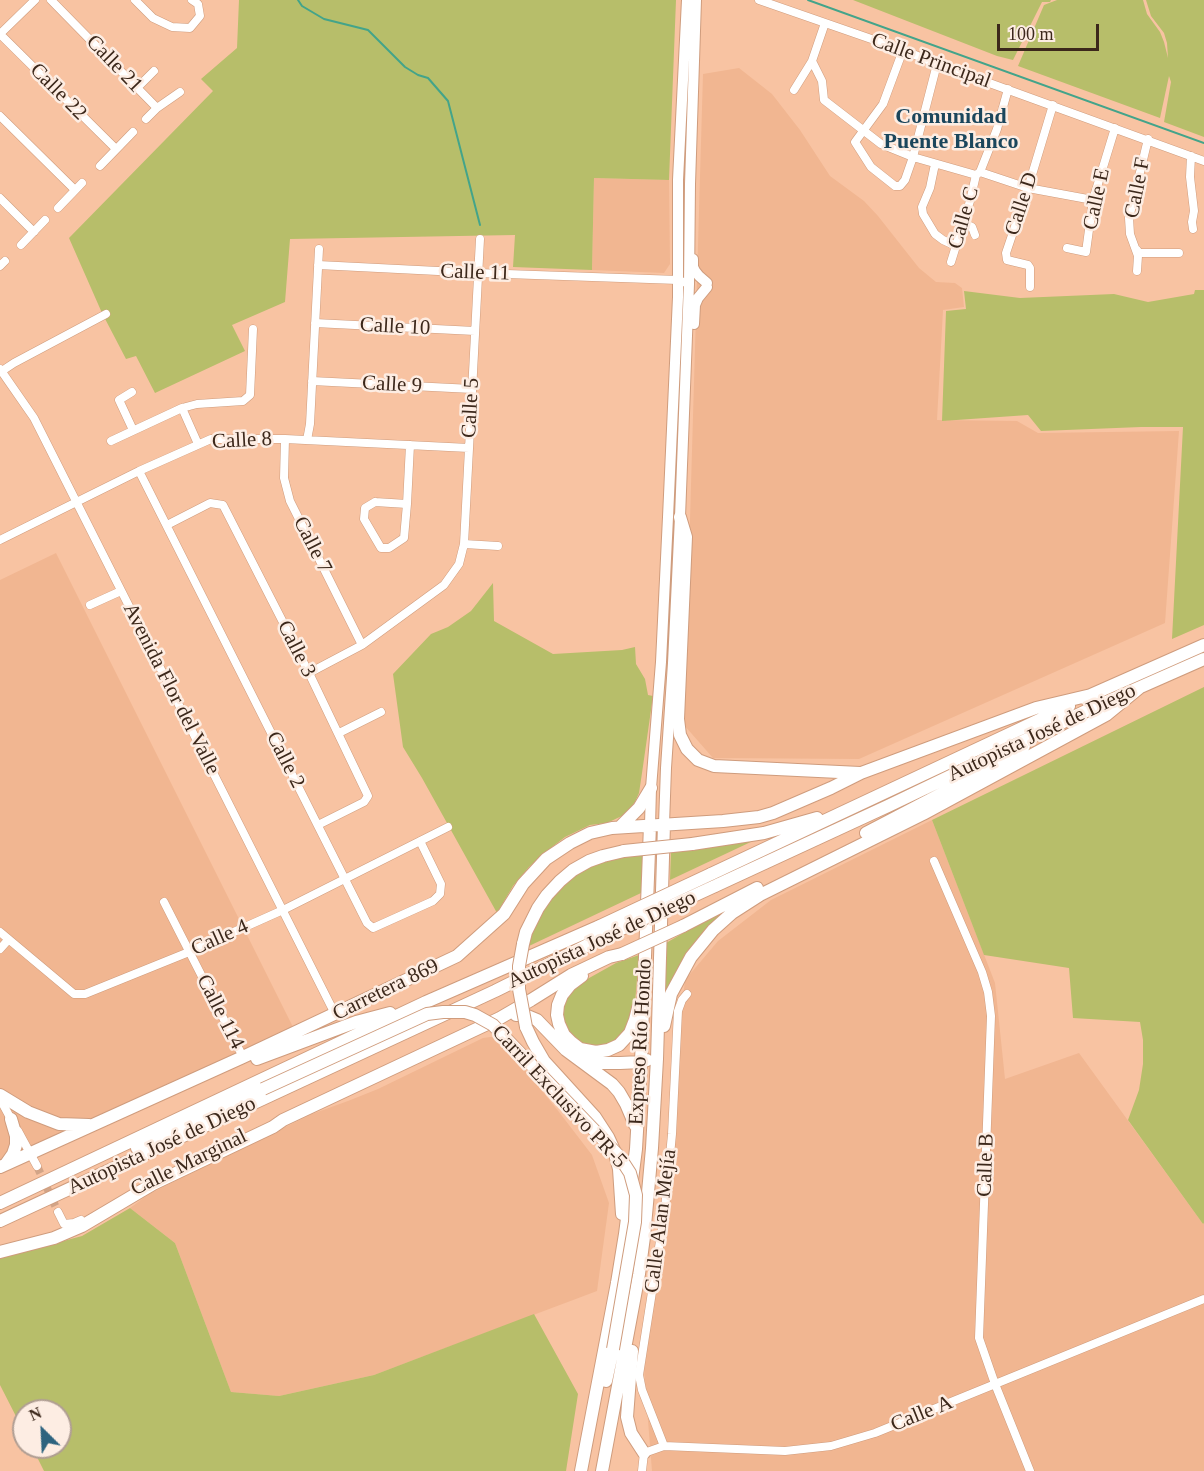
<!DOCTYPE html>
<html>
<head>
<meta charset="utf-8">
<style>
  body { margin:0 }
  #map { position:relative; width:1204px; height:1471px; overflow:hidden; background:#f8c3a2; font-family:"Times New Roman",serif }
  canvas { display:block }
  .north { position:absolute; left:12px; top:1399px; width:60px; height:60px; box-sizing:border-box; background:#fdede3; border:2px solid #b09e93; border-radius:50%; rotate:336deg; font-size:16px; font-weight:700; line-height:24px; text-align:center; color:#3c281b }
  .north::after { content:''; display:block; margin:auto; width:21px; height:27px; background:#2d637f; clip-path:polygon(50% 0,100% 100%,50% 72%,0 100%) }
  .scale { position:absolute; left:997px; top:24px; width:102px; height:27px; box-sizing:border-box; border:3px solid #3c281b; border-top:0; padding-left:8px; font-size:18px; line-height:21px; white-space:nowrap; color:#3c281b; -webkit-text-stroke:4px #fdede3; paint-order:stroke }
</style>
</head>
<body>
<div id="map">
<canvas width="1204" height="1471"></canvas>
<div class="north">N</div>
<div class="scale">100 m</div>
</div>
<script>
const ctx = document.querySelector('canvas').getContext('2d');
ctx.lineJoin = 'round';
function fillPath(path, color) { ctx.fillStyle = color; ctx.fill(path, 'evenodd'); }
const toPath = rows => new Path2D(rows.map(r => 'M' + r).join(''));
function stroke(path, color, width, dash) { ctx.strokeStyle = color; ctx.lineWidth = width; ctx.lineCap = dash ? 'butt' : 'round'; ctx.setLineDash(dash || []); ctx.stroke(path); }
function write(font, color, halo, rows, align = 'center') {
  ctx.font = font + ' "Times New Roman",serif'; ctx.lineWidth = 5; ctx.setLineDash([]); ctx.textBaseline = 'middle'; ctx.strokeStyle = halo; ctx.fillStyle = color; for (const [text, x, y, turn = 0] of rows) {
    ctx.save(); ctx.translate(x, y); ctx.rotate((+turn || 0) * Math.PI / 180); ctx.textAlign = isNaN(turn) ? turn : align; if (halo) ctx.strokeText(text, 0, 0); ctx.fillText(text, 0, 0); ctx.restore();
  }
}
fillPath(toPath([
  [739,68,772,94,800,130,830,176,864,201,878,216,919,268,936,282,955,283,962,288,964,307,943,310,937,420,1017,421,1038,433,1179,431,1165,623,859,759,713,758,684,725,703,74],
  [594,178,669,180,670,264,664,273,592,270],
  [56,553,293,1027,0,1166,0,580],
  [932,820,995,983,1005,1079,1079,1053,1203,1224,1204,1223,1204,1471,652,1471,644,1370,669,1206,678,1043,685,980,718,941,771,900],
  [498,1036,559,1112,592,1155,609,1203,597,1291,374,1375,279,1396,231,1392,175,1243,130,1208,149,1194,312,1114,348,1101,378,1089,483,1038]
]), '#f1b691');
fillPath(toPath([
  [239,0,676,0,669,180,594,178,592,270,513,267,515,235,290,239,285,302,232,325,245,351,155,393,136,356,126,359,102,313,69,238,213,91,201,79,237,48],
  [853,0,1051,0,1050,2,1042,2,1013,60,997,56],
  [1057,0,1143,0,1147,14,1160,32,1164,42,1168,58,1167,43,1164,33,1151,16,1146,0,1204,0,1204,137,1164,122,1171,82,1169,76,1160,118,1018,66,1044,5],
  [1195,290,1204,290,1204,625,1172,639,1183,427,1141,427,1041,431,1028,415,942,421,946,311,966,309,964,291,1020,298,1114,294,1148,302,1194,294],
  [493,583,494,621,553,654,622,650,635,647,636,664,645,679,648,695,653,696,642,773,639,793,635,802,626,814,607,823,590,825,565,837,552,847,529,867,513,886,497,913,422,778,403,747,393,674,431,634,448,627,471,611],
  [1204,687,1204,1223,1203,1224,1128,1120,1139,1090,1143,1064,1143,1040,1140,1022,1073,1018,1069,968,984,955,932,820],
  [755,840,670,880,671,851],
  [644,854,641,893,529,946,535,923,552,897,570,878,591,865,619,856],
  [723,910,725,913,698,938,677,970,665,998,663,998,666,943],
  [639,955,635,1003,632,1018,624,1032,612,1043,596,1048,582,1045,565,1028,563,1017,563,1006,566,998,582,982,616,963],
  [130,1208,175,1243,231,1392,279,1396,374,1375,534,1314,578,1394,566,1471,44,1471,32,1447,60,1447,60,1411,24,1411,24,1432,0,1385,0,1258,82,1236]
]), '#b7be6a');
stroke(toPath([
  [298,0,302,6,324,19,368,30,405,67,418,75,428,78,448,101,480,225],
  [808,0,1204,143]
]), '#43a48a', 2);
stroke(toPath([
  [37,1166,58,1212]
]), '#d2a487', 8, [8, 4]);
const minor = toPath([
  [51,0,157,108],
  [135,0,153,18,172,27,190,28,200,16,198,4,192,0],
  [759,0,903,50,937,64,1204,161],
  [825,23,812,61,822,81,824,100,881,144,913,157,976,175,980,172,1028,188,1093,200],
  [0,34,116,149],
  [0,34,35,0],
  [903,50,883,104,855,142,871,167,895,186,900,186,905,180,913,157,937,64],
  [137,88,154,71],
  [794,90,812,61],
  [0,116,75,190],
  [146,119,157,108,180,92],
  [1191,156,1190,177,1194,211,1192,222,1193,229],
  [935,164,930,188,922,207,923,214,935,234,943,240,956,246],
  [100,166,133,132],
  [980,172,997,129,1008,89],
  [0,198,34,232],
  [58,208,82,183],
  [963,223,972,227,975,235],
  [21,245,45,220],
  [1067,248,1086,252,1093,200,1115,128],
  [1137,250,1139,253,1179,253],
  [951,262,970,201,976,175],
  [318,265,478,273,678,280,689,284],
  [0,266,5,261],
  [1137,271,1138,256,1130,234,1129,218,1148,139],
  [1030,287,1030,268,1028,265,1007,260,1006,253,1028,188,1053,105],
  [315,323,475,331],
  [0,369,34,418,335,1014],
  [2,371,14,363,106,314],
  [312,381,472,389],
  [132,392,119,400,133,430],
  [182,408,198,444],
  [285,439,284,478,290,501,362,645],
  [307,440,310,424,319,249],
  [111,441,182,408,197,404,243,401,250,395,253,329],
  [139,471,367,923,373,928,433,901,440,894,441,884,420,841],
  [375,502,407,504,404,538,389,548,381,548,364,519,365,508,375,502],
  [407,504,410,445],
  [167,525,210,503,223,505,309,673,368,796,364,802,318,825],
  [0,540,139,471,211,439,285,439,469,448],
  [464,544,498,546],
  [90,605,121,591],
  [309,673,362,645,444,585,459,564,464,544,480,239],
  [339,733,381,712],
  [934,861,982,972,988,992,991,1016,979,1338,995,1384,1030,1471],
  [164,902,243,1057],
  [0,932,74,994,85,994,189,952,283,910,448,827],
  [0,949,8,940],
  [0,1099,12,1121],
  [18,1131,37,1166],
  [58,1212,64,1224,74,1223,81,1220],
  [664,1446,642,1390,639,1375,665,1209,672,1134,678,1011,682,1000,687,994],
  [642,1471,644,1453,664,1446,785,1451,831,1446,875,1433,1204,1299]
]);
const major = toPath([
  [693,259,693,267,695,271,699,276,707,283],
  [694,324,695,305,698,298,707,287],
  [664,824,666,768,673,663,680,517,689,284,690,184,696,0],
  [650,825,651,788,661,662,668,517,678,297,678,180,687,0]
]);
const highway = toPath([
  [680,517,686,537,678,719,680,735,687,749,698,760,714,766,860,773],
  [1084,698,1204,645],
  [620,827,639,808,651,788],
  [866,833,1008,759,1024,746],
  [692,844,764,833,817,818],
  [711,874,1069,706],
  [715,886,888,806,1086,711,1204,659],
  [683,926,757,888],
  [523,944,526,932,538,908,547,895,560,881,573,870,589,861,603,856,624,851],
  [582,976,570,985,562,995,558,1005,557,1015,559,1024,564,1035,571,1042,580,1049,596,1052,608,1050,619,1045,630,1033,635,1020,638,1008],
  [516,1015,525,1015,537,1020,566,1050,612,1084,619,1092,626,1104,635,1125],
  [664,1026,671,994,691,957,713,930,732,913,760,895,923,814,1106,715,1139,688],
  [526,1027,533,1042,544,1061,595,1117,608,1137,614,1150,619,1169,622,1214],
  [257,1059,356,1022,390,1013],
  [581,1060,602,1063,620,1063,641,1062,647,1060],
  [0,1095,28,1112,59,1124,89,1125],
  [137,1148,263,1089],
  [6,1164,13,1154,16,1145,16,1136,11,1119],
  [0,1167,243,1057,457,956,504,914,523,884,546,859,570,843,590,833,612,828,723,821,759,817,773,813,831,788,861,773,1036,708,1091,695],
  [0,1203,426,1002,600,926],
  [0,1221,495,991,604,937],
  [0,1252,54,1238,82,1226,153,1184,273,1127,283,1120,500,1018,531,1000,571,975,609,957,622,954],
  [632,1351,627,1417,631,1433,644,1453],
  [606,1381,613,1349],
  [581,1471,617,1283,625,1234,636,1149,641,1062,650,825],
  [602,1471,639,1274,644,1237,652,1148,657,1059,664,824]
]);
stroke(minor, '#cf9c7d', 9);
stroke(major, '#cf9c7d', 12);
stroke(highway, '#cf9c7d', 14);
stroke(minor, '#fff', 8);
stroke(major, '#fff', 10);
stroke(highway, '#fff', 12);
const highwayBridge = toPath([
  [624,851,692,844],
  [600,926,711,874],
  [604,937,715,886],
  [523,944,519,966,519,989,526,1027],
  [622,954,683,926],
  [263,1089,427,1014,443,1012,465,1012,475,1015,493,1025,619,1156,630,1173,636,1195,635,1222,613,1349]
]);
stroke(highwayBridge, '#cf9c7d', 14, []);
stroke(highwayBridge, '#fff', 12);
write('21px', '#3c281b', '#fdede3', [
  ["Calle Principal",931,61,20],
  ["Calle 21",114,64,46],
  ["Calle 22",58,92,45],
  ["Calle F",1138,188,-79],
  ["Calle E",1097,199,-78],
  ["Calle D",1022,204,-72],
  ["Calle C",964,218,-74],
  ["Calle 11",475,273,2],
  ["Calle 10",395,327,3],
  ["Calle 9",392,385,3],
  ["Calle 5",471,408,-87],
  ["Calle 8",242,441,-3],
  ["Calle 7",312,545,63],
  ["Calle 3",296,649,63],
  ["Avenida Flor del Valle",171,689,63],
  ["Autopista José de Diego",1042,733,-25],
  ["Calle 2",285,760,63],
  ["Calle 4",220,938,-24],
  ["Autopista José de Diego",602,940,-25],
  ["Carretera 869",386,990,-26],
  ["Calle 114",220,1012,63],
  ["Expreso Río Hondo",641,1042,-87],
  ["Carril Exclusivo PR-5",559,1097,47],
  ["Autopista José de Diego",162,1146,-25],
  ["Calle Marginal",189,1163,-26],
  ["Calle B",986,1165,-88],
  ["Calle Alan Mejía",661,1221,-83],
  ["Calle A",922,1414,-22]
]);
write('bold 22px', '#1b465c', '#fdede3', [
  ["Comunidad",951,117],
  ["Puente Blanco",951,142]
]);
</script>
</body>
</html>
